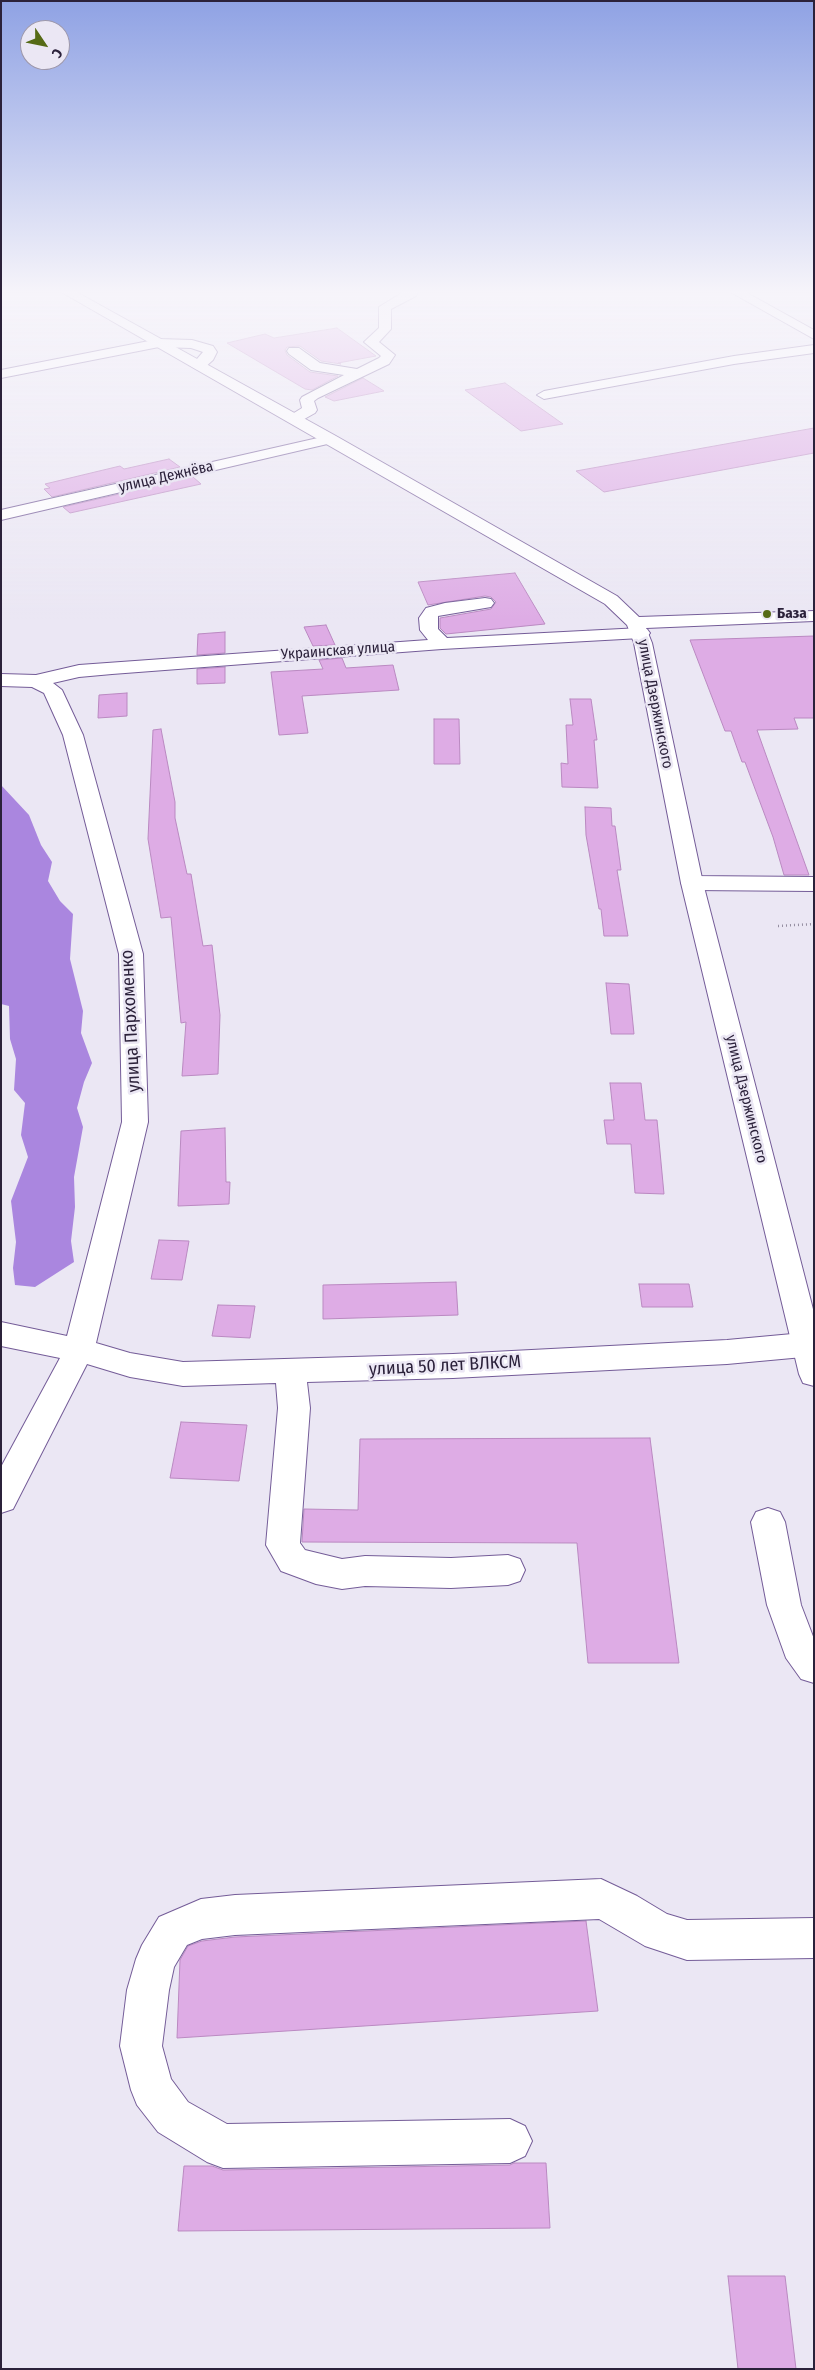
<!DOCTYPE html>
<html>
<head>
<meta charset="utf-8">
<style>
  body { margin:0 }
  #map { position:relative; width:815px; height:2370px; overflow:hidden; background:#ebe7f4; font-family:"Fira Sans Condensed",sans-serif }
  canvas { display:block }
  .frame { position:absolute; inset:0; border:2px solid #2b213a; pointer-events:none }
  .north { position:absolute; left:20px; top:20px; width:50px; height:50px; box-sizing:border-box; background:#ebe7f4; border:1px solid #9e98aa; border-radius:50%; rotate:124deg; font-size:14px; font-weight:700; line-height:20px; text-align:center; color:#2b213a }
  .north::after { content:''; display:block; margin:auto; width:18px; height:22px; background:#566a16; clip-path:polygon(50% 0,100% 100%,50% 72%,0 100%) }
</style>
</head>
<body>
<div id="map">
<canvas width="815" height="2370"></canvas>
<div class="frame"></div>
<div class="north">С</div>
</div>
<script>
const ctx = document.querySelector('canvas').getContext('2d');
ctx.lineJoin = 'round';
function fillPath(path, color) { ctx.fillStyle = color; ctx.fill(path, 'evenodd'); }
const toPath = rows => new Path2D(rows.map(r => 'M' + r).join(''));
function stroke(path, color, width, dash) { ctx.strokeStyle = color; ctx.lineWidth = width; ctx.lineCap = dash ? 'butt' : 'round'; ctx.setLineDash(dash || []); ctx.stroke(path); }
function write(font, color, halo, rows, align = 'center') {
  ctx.font = font + ' "Fira Sans Condensed",sans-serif'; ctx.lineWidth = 5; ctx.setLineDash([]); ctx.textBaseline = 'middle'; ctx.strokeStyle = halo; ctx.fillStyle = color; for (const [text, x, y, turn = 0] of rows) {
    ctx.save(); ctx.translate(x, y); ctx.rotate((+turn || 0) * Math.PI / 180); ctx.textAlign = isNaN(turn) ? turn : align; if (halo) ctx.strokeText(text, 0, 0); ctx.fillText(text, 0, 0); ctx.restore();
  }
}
fillPath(toPath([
  [1,785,29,815,41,845,52,862,48,881,60,901,73,914,70,959,83,1011,81,1033,92,1063,84,1082,77,1108,83,1127,74,1177,75,1207,71,1241,74,1262,35,1287,15,1285,13,1268,16,1242,11,1201,28,1157,21,1135,25,1103,14,1090,16,1059,10,1039,9,1006,1,1004]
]), '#aa86df');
const building = toPath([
  [337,328,376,356,338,363,341,364,321,361,300,346,287,347,285,350,287,355,310,372,338,376,312,390,305,389,227,343,265,334,274,338,337,328],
  [363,378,384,391,334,401,325,397,363,378],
  [505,383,563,424,521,431,465,390,505,383],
  [814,428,814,453,604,492,576,471,814,428],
  [169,459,180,467,52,497,44,489,50,488,45,484,120,466,124,469,169,459],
  [193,477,201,484,70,513,63,507,193,477],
  [515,573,545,624,446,634,440,628,440,618,491,609,496,602,491,597,485,596,428,605,418,582,515,573],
  [326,625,335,645,313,646,304,627,326,625],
  [225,632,225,653,197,655,198,634,225,632],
  [814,636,814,718,794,718,798,729,757,730,809,875,784,875,773,837,745,762,742,762,731,731,725,731,690,640,814,636],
  [342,658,346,668,393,665,399,690,302,696,308,733,279,735,271,672,323,669,319,660,342,658],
  [225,667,225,683,197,684,197,669,225,667],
  [127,693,127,716,98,718,99,695,127,693],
  [570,699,591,699,597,740,594,740,598,788,562,787,561,763,568,764,566,725,573,725,570,699],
  [434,719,459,719,460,764,434,764,434,719],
  [161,729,175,802,175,818,187,874,191,874,203,946,212,945,220,1015,218,1074,182,1076,186,1022,181,1023,171,917,161,918,148,839,153,730,161,729],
  [585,807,611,808,612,826,615,826,621,870,617,870,628,936,604,936,601,909,599,909,586,835,585,807],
  [606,983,629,984,634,1034,611,1034,606,983],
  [610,1083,641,1083,645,1120,657,1120,664,1194,635,1193,631,1144,607,1144,604,1120,614,1120,610,1083],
  [225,1128,226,1182,230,1182,229,1204,178,1206,181,1131,225,1128],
  [159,1240,189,1241,182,1280,151,1279,159,1240],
  [456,1282,458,1315,323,1319,323,1285,456,1282],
  [639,1284,689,1284,693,1307,642,1307,639,1284],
  [218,1305,255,1306,250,1338,212,1336,218,1305],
  [181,1422,247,1425,239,1481,170,1478,181,1422],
  [650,1438,679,1663,588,1663,577,1543,302,1542,304,1509,358,1510,360,1439,650,1438],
  [586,1921,598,2011,177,2038,180,1960,188,1946,202,1941,235,1937,586,1921],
  [514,2163,546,2163,550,2228,178,2231,184,2166,212,2166,223,2170,510,2165,514,2163],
  [728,2276,785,2276,796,2369,738,2369,728,2276]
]);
fillPath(building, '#deace5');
stroke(building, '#ba89c1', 1);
const minor = toPath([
  [408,289,420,289,416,296,391,309,391,329,379,342,395,355,389,364,318,398,314,401,317,410,315,413,299,422,289,422,287,419,289,416,302,408,300,400,302,397,344,375,311,370,289,354,287,351,289,348,299,348,320,363,357,369,379,358,381,356,364,342,379,328,379,307,408,289],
  [725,289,740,289,814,330,814,339,725,289],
  [159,339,192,340,213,346,217,352,213,360,203,369,198,370,191,366,203,352,191,348,159,347,1,378,1,370,159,339],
  [814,345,814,353,734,364,544,399,537,395,544,391,734,356,814,345],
  [331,435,338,439,336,442,1,520,1,510,331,435],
  [485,598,491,599,494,603,491,607,438,616,438,629,447,638,641,628,647,629,650,633,647,637,641,638,442,649,112,674,79,677,53,683,62,690,83,735,143,954,148,1122,96,1343,130,1353,183,1362,453,1354,727,1340,814,1332,814,1356,727,1364,453,1378,307,1382,310,1408,300,1543,305,1550,342,1559,365,1556,451,1558,508,1555,520,1559,525,1570,520,1581,508,1585,451,1588,365,1586,342,1589,316,1584,281,1571,266,1545,278,1408,276,1383,183,1386,130,1377,87,1364,13,1509,1,1513,1,1467,60,1358,1,1346,1,1322,67,1336,122,1122,119,954,63,735,44,693,32,687,1,686,1,674,36,675,79,665,428,640,420,630,419,618,426,608,445,603,485,598],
  [692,876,814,877,814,891,692,890,684,888,681,883,684,878,692,876],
  [768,1508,780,1512,785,1522,801,1605,814,1639,814,1683,801,1679,786,1658,767,1605,751,1522,756,1512,768,1508],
  [601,1879,637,1896,667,1914,687,1920,814,1918,814,1958,687,1960,645,1946,599,1919,235,1935,202,1939,187,1945,174,1967,169,1990,162,2046,171,2079,188,2102,227,2124,510,2119,525,2126,532,2141,525,2156,510,2163,223,2168,207,2162,158,2132,137,2105,131,2090,120,2046,127,1990,136,1959,142,1945,159,1917,201,1899,235,1895,601,1879]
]);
const major = toPath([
  [56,289,71,289,336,436,617,596,639,617,814,611,814,621,646,628,652,643,703,883,814,1313,814,1386,803,1383,799,1374,681,883,634,643,627,625,605,604,56,289]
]);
stroke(minor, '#745c98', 2);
stroke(major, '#745c98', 2);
stroke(toPath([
  [778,926,814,924]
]), '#948da0', 2.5, [1, 3]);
fillPath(minor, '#fff');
fillPath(major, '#fff');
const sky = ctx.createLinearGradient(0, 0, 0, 621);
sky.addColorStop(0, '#8fa2e4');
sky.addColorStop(0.47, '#f6f4fa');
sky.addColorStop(1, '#f6f4fa00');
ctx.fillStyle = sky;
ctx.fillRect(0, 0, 815, 621);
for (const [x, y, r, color] of [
  [767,614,5,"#566a16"]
]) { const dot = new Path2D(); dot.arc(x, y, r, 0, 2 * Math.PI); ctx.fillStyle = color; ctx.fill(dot); stroke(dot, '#ebe7f4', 2); }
write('15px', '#2b213a', '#ebe7f4', [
  ["улица Дежнёва",166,477,-13],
  ["Украинская улица",338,651,-4],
  ["улица Дзержинского",655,704,79],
  ["улица Дзержинского",746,1099,76]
]);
write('bold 15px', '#2b213a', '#ebe7f4', [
  ["База",777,614]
], 'left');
write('18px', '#2b213a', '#ebe7f4', [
  ["улица Пархоменко",131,1021,-93],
  ["улица 50 лет ВЛКСМ",445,1366,-3]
]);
</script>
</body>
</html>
